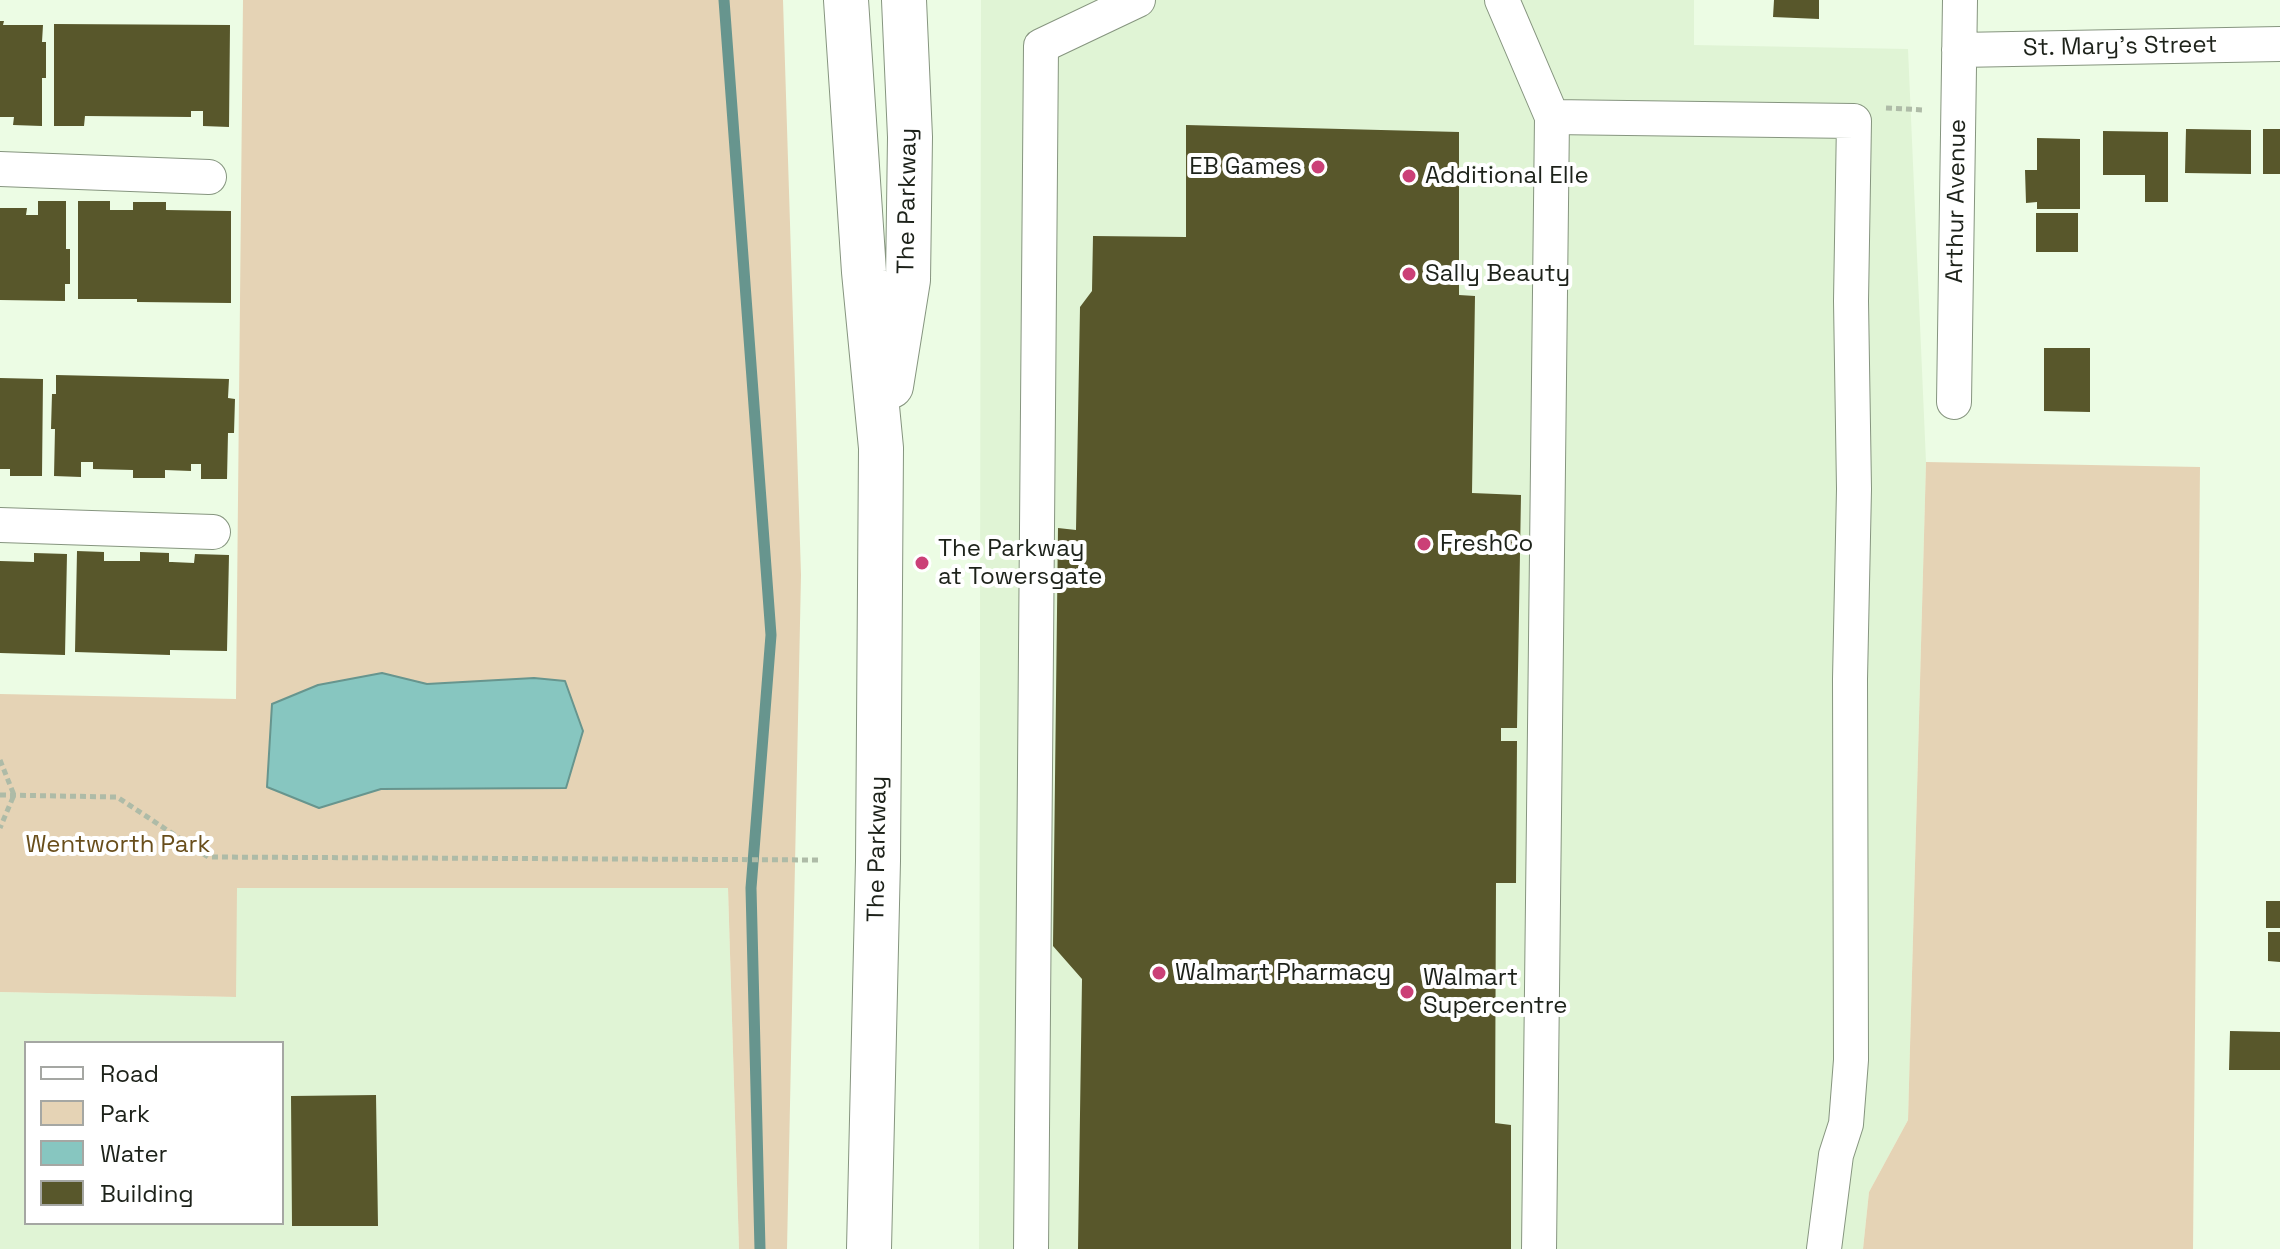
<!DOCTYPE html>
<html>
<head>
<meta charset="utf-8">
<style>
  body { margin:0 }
  #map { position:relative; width:2280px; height:1249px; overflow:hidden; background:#ecfce4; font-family:"Space Grotesk",sans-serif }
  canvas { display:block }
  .legend { position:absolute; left:24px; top:1041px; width:260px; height:184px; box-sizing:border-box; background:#fff; border:2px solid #a5a7a3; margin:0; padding:10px 14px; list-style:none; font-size:24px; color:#1d221a }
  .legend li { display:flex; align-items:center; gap:16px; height:40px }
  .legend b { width:40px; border:2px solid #a5a7a3 }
</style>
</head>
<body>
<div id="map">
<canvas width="2280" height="1249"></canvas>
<ul class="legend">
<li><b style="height:10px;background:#fff"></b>Road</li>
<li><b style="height:22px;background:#e5d3b5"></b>Park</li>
<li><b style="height:22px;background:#87c6c0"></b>Water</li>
<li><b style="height:22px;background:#58572b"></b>Building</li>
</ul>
</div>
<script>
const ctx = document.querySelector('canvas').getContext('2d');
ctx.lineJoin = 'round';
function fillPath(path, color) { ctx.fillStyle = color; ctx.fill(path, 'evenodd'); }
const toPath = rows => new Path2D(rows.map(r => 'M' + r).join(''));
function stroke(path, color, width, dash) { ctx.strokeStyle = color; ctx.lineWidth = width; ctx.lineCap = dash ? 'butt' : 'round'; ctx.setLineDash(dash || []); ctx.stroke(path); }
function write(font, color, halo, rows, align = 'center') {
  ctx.font = font + ' "Space Grotesk",sans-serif'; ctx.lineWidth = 8; ctx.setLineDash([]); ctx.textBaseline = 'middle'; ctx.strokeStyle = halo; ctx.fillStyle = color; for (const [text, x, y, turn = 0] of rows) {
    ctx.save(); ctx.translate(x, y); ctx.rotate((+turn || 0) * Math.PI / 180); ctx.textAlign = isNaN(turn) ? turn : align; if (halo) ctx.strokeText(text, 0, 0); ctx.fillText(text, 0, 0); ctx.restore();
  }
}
fillPath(toPath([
  [981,0,1694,0,1694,45,1908,49,1926,462,1908,1120,1869,1192,1863,1249,979,1249],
  [236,888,728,888,739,1249,0,1249,0,992,236,997],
  [26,1043,282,1043,282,1223,26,1223]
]), '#e0f4d5');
fillPath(toPath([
  [243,0,783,0,801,575,787,1249,739,1249,728,888,237,888,236,997,0,992,0,694,236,699],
  [1926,462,2200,467,2193,1249,1863,1249,1869,1192,1908,1120]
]), '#e5d3b5');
const water = toPath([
  [382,673,427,684,534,678,565,681,583,731,566,788,381,789,319,808,267,787,272,704,318,685,382,673]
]);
fillPath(water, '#87c6c0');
stroke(water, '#67958e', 2);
stroke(toPath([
  [724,0,771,635,751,888,760,1249]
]), '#67958e', 11);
fillPath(toPath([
  [1774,0,1819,0,1819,19,1773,17],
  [0,21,4,21,3,25,43,25,42,42,46,42,46,78,42,78,42,126,13,125,14,117,0,117],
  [54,24,230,25,229,127,203,126,203,111,191,111,191,117,85,116,84,126,54,126],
  [1186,125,1459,132,1459,295,1475,296,1472,493,1521,495,1517,728,1501,728,1501,741,1517,741,1516,883,1496,883,1495,1123,1511,1125,1511,1249,1078,1249,1082,979,1053,946,1058,528,1076,530,1080,307,1092,291,1093,236,1186,237],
  [2186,129,2251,130,2251,174,2185,173],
  [2263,129,2280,129,2280,174,2263,174],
  [2103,131,2168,132,2168,202,2145,202,2145,175,2103,175],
  [2037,138,2080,139,2080,209,2037,209,2037,202,2026,203,2025,170,2037,170],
  [38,201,66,201,66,249,70,249,70,284,65,284,65,301,0,300,0,208,27,208,26,215,38,215],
  [78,201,110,201,110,210,133,210,133,202,166,202,166,210,231,211,231,303,137,302,137,299,78,299],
  [2036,213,2078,213,2078,252,2036,252],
  [2044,348,2090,348,2090,412,2044,411],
  [56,375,229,379,228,398,235,399,234,433,228,433,227,479,201,479,201,464,191,464,191,471,165,470,165,478,133,478,133,470,93,469,93,462,81,462,81,477,54,476,55,429,51,429,52,394,56,394],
  [0,378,43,379,42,476,10,476,10,469,0,469],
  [77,551,104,552,104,561,140,561,140,552,169,553,169,562,172,562,194,563,195,554,229,555,227,651,170,650,170,655,75,652],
  [34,553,67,554,65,655,0,653,0,561,34,562],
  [2266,901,2280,901,2280,928,2266,928],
  [2268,932,2280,932,2280,962,2268,961],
  [2230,1031,2280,1032,2280,1070,2229,1070],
  [376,1095,378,1226,292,1226,291,1096]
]), '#58572b');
const minor = toPath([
  [1502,0,1552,117,1539,1249],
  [1959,50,2280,44],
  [1552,117,1854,121,1851,301,1854,489,1850,679,1851,1060,1846,1124,1836,1155,1824,1249],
  [0,169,209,177],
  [1954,402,1960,0],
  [0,525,213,532],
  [1031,1249,1041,46,1138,0]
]);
const major = toPath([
  [846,0,864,272,881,448,878,861,869,1249],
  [891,386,908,280,910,137,904,0]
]);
stroke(minor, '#86957f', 36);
stroke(major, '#86957f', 46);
stroke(toPath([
  [1886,108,1924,110],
  [0,760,14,795,0,828],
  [0,795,117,797,208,857,821,860]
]), '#aebba7', 5, [6, 4]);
stroke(minor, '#fff', 34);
stroke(major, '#fff', 44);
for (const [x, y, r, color] of [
  [1318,167,8,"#cb4077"],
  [1409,176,8,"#cb4077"],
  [1409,274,8,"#cb4077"],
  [1424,544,8,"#cb4077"],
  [922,563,8,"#cb4077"],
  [1159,973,8,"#cb4077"],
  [1407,992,8,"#cb4077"]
]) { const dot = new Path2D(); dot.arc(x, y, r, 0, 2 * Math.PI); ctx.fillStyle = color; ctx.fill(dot); stroke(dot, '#fff', 3); }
write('24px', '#1d221a', '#fff', [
  ["St. Mary's Street",2120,47,-1],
  ["The Parkway",908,201,-89],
  ["Arthur Avenue",1957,201,-89],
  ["The Parkway",878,849,-89]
]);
write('24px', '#1d221a', '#fff', [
  ["EB Games",1302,167,"right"],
  ["Additional Elle",1425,176],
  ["Sally Beauty",1425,274],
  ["FreshCo",1440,544],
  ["The Parkway",938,549],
  ["at Towersgate",938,577],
  ["Walmart Pharmacy",1175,973],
  ["Walmart",1423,978],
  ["Supercentre",1423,1006]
], 'left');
write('24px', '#694e1b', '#fff', [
  ["Wentworth Park",118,845]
]);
</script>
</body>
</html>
